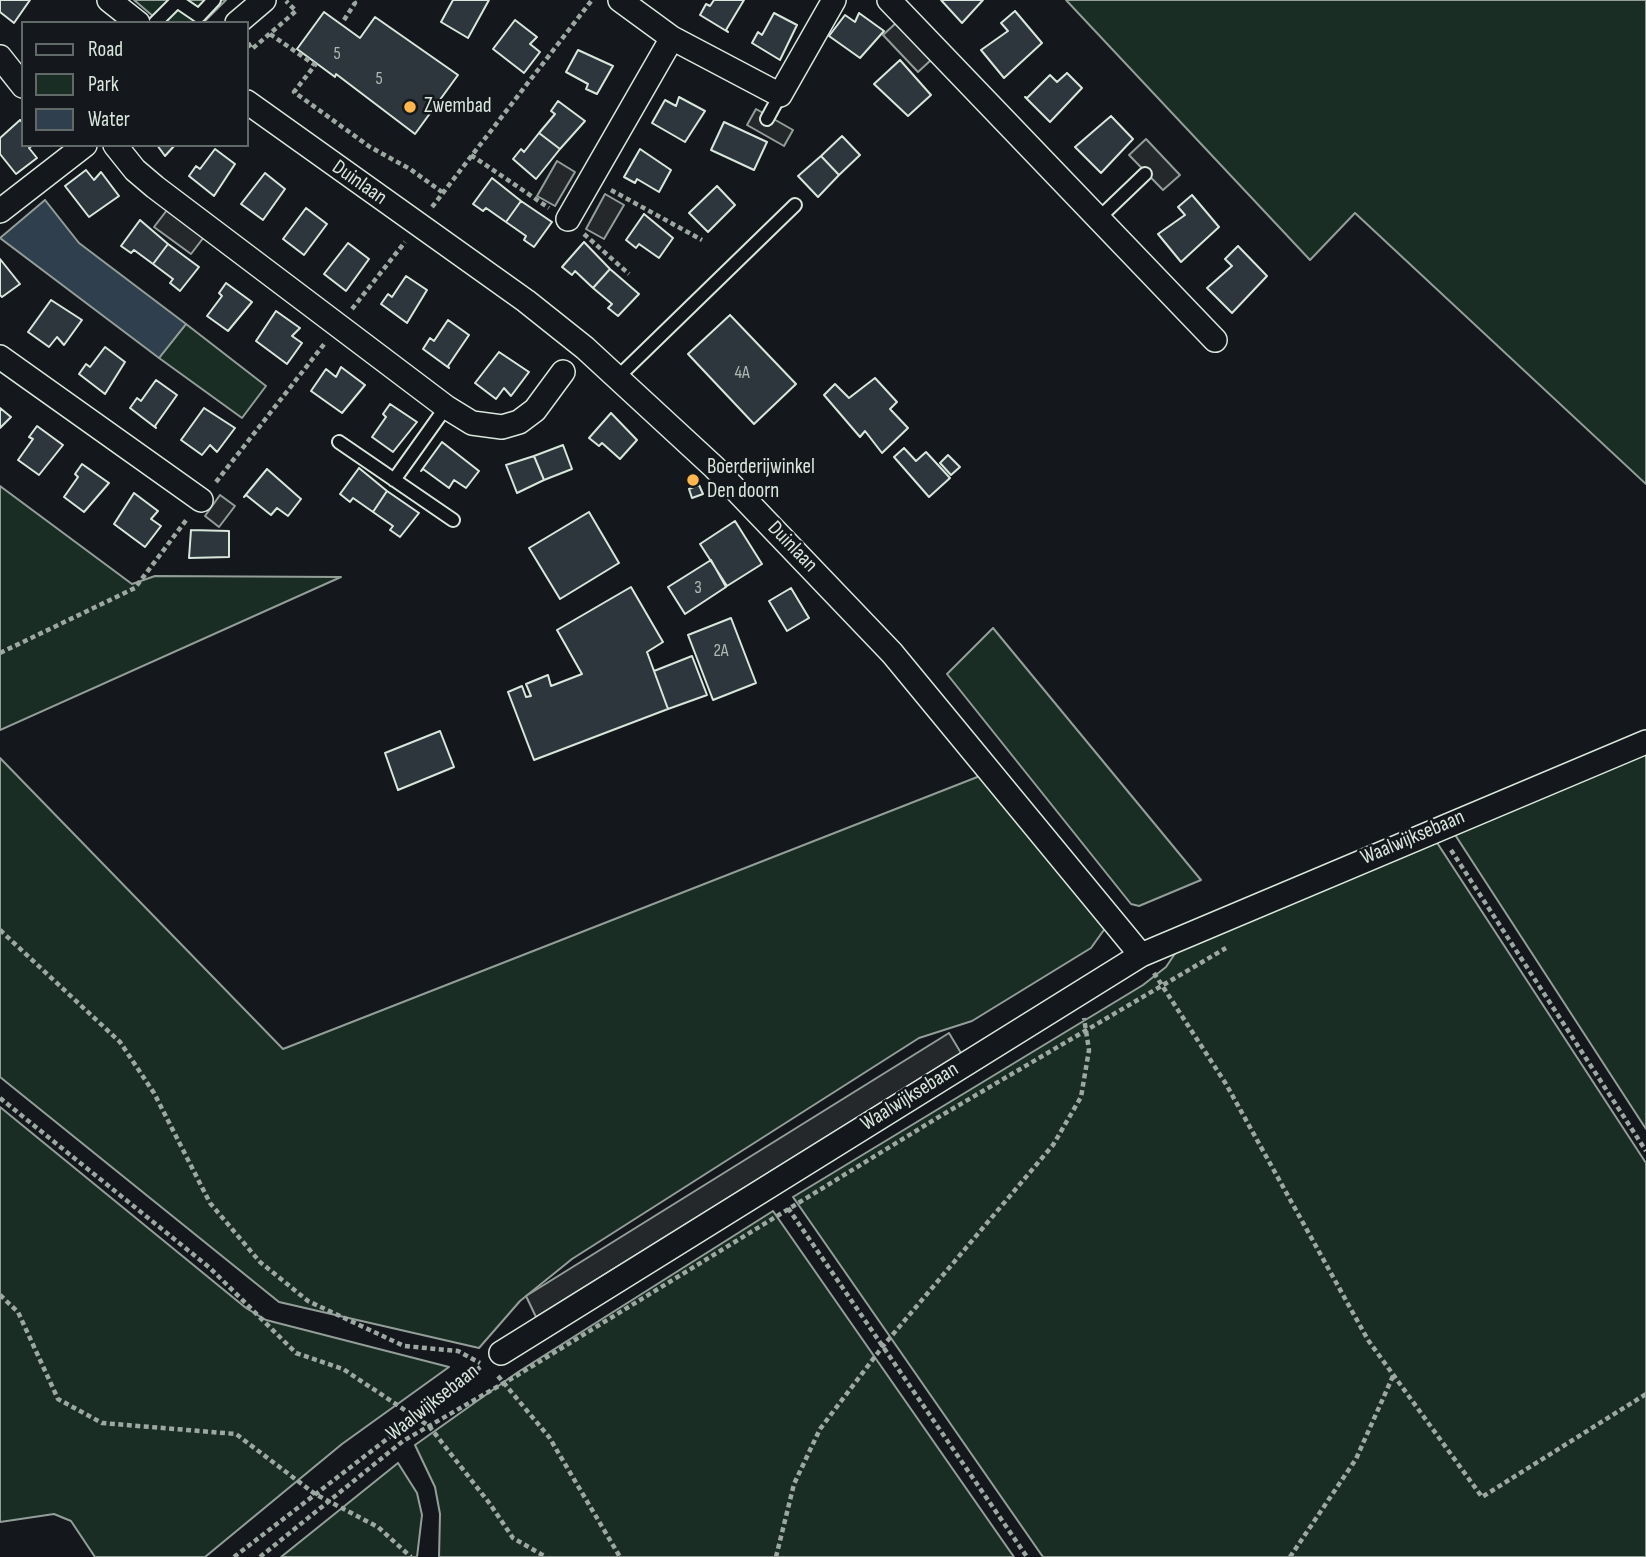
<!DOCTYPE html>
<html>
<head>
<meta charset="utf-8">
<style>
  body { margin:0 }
  #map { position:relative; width:1646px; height:1557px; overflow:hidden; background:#14181c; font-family:"Sofia Sans Condensed",sans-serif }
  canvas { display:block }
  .legend { position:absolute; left:21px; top:21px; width:228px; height:126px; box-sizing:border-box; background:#14181c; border:2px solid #626a69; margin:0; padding:9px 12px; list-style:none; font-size:21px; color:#d8e6dc }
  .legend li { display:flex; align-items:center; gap:14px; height:35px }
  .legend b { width:35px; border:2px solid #626a69 }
</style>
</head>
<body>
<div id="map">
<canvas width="1646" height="1557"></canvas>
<ul class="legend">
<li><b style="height:9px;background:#14181c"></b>Road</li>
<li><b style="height:19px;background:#1a2d24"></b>Park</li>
<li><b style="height:19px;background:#2f3f4d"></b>Water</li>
</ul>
</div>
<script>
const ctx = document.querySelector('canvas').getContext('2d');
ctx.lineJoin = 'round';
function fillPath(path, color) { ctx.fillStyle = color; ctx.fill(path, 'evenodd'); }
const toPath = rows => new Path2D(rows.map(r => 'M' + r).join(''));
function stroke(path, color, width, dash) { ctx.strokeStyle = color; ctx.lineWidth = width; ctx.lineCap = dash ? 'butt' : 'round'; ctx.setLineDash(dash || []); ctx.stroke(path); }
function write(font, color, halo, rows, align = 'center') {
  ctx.font = font + ' "Sofia Sans Condensed",sans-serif'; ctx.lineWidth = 5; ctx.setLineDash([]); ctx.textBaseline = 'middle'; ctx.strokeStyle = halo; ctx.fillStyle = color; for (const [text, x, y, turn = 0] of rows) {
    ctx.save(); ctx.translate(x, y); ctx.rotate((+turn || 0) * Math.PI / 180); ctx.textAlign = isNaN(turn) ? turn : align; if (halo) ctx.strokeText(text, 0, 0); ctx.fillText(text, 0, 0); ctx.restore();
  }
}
const green = toPath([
  [134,0,226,0,203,23,161,23,134,0],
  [1066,0,1646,0,1646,484,1355,213,1310,260,1066,0],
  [186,324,266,386,242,418,159,358,186,324],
  [0,486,132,584,155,576,341,577,0,730,0,486],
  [993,628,1201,880,1139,906,1131,904,947,674,993,628],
  [1646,745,1646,1129,1450,827,1646,745],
  [0,758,283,1049,985,774,1106,927,1091,948,972,1021,919,1038,572,1259,520,1301,479,1348,279,1302,0,1077,0,758],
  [1432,835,1646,1163,1646,1557,1043,1557,793,1197,1143,985,1166,967,1184,940,1432,835],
  [0,1107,246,1308,266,1320,449,1367,342,1444,205,1557,95,1557,71,1521,54,1514,0,1522,0,1107],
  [773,1211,1014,1557,439,1557,440,1514,435,1487,415,1445,518,1372,773,1211],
  [398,1463,417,1493,422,1515,417,1557,281,1557,398,1463]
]);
fillPath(green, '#1a2d24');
stroke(green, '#939e99', 2);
const parking = toPath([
  [896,23,931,60,918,72,883,35,896,23],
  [756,109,793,130,784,146,747,125,756,109],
  [1146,139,1180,175,1163,190,1129,155,1146,139],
  [557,161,575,172,555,206,537,196,557,161],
  [605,194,624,205,604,239,586,229,605,194],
  [167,210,204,237,191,254,154,227,167,210],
  [220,495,235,506,219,527,205,516,220,495],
  [949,1033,961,1053,536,1317,526,1296,949,1033]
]);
fillPath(parking, '#24282b');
stroke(parking, '#939e99', 2);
const water = toPath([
  [45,200,79,243,186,324,159,358,0,238,45,200]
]);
fillPath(water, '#2f3f4d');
stroke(water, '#939e99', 2);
const building = toPath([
  [0,0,30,0,14,23,0,12,0,0],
  [489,0,468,38,441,22,453,0,489,0],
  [714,0,744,0,726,30,728,32,700,15,706,4,710,6,714,0],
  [941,0,983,0,962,23,941,0],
  [1015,11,1042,43,1004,78,981,50,1008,31,1001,23,1015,11],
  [324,12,360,38,375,17,458,75,415,134,336,74,335,77,297,49,324,12],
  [774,13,797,25,780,60,752,43,758,32,762,35,774,13],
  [859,13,884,31,860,58,829,36,845,15,855,22,859,13],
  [515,20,537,37,530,44,540,52,524,73,493,49,515,20],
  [578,50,613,66,597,94,586,89,588,84,566,72,578,50],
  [900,60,931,95,908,116,874,84,900,60],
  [1067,73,1082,88,1050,122,1025,97,1027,98,1050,75,1057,82,1067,73],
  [679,97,705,111,685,142,652,123,665,100,676,106,679,97],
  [558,101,585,121,560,149,539,133,555,114,551,111,558,101],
  [1111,116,1133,139,1101,173,1075,147,1111,116],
  [20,120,23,123,23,145,33,145,29,148,37,158,16,174,0,154,0,138,20,120],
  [724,122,767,142,754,170,711,150,724,122],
  [539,133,560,149,536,179,513,159,521,149,524,152,539,133],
  [842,136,860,155,839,175,821,156,842,136],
  [157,145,175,145,165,156,157,145],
  [215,149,235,164,214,196,189,176,196,166,200,169,215,149],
  [640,149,671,170,659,192,637,179,635,183,624,177,640,149],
  [821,156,839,175,818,197,798,176,821,156],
  [86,170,94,180,101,172,119,196,89,217,65,186,86,170],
  [265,173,285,189,263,220,241,204,265,173],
  [492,178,521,201,506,222,486,208,483,211,473,204,492,178],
  [717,186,735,205,708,232,689,213,717,186],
  [1192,195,1219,227,1181,262,1158,234,1185,215,1178,207,1192,195],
  [521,201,552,222,534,247,524,240,526,236,506,222,521,201],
  [306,208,327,224,304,255,283,239,306,208],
  [644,214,673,238,659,258,639,244,636,248,626,240,644,214],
  [140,220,168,244,153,264,134,250,131,253,121,246,140,220],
  [584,242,610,269,593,288,575,271,572,275,562,267,584,242],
  [348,243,369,259,346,291,324,274,348,243],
  [168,244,199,267,180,291,170,283,173,279,153,264,168,244],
  [1238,246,1267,276,1232,313,1207,288,1232,266,1225,259,1238,246],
  [0,259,20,284,2,297,0,295,0,259],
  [610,269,639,294,618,316,608,308,612,304,593,288,610,269],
  [406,276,427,290,407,323,381,304,388,294,392,297,406,276],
  [226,283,252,302,228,331,207,316,222,296,219,293,226,283],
  [51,300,82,320,64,345,57,337,49,347,28,332,51,300],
  [276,311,300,328,292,336,302,343,287,364,256,341,276,311],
  [730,315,796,384,754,424,688,354,730,315],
  [448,320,469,335,448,366,449,368,423,349,430,338,434,341,448,320],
  [105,347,125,362,105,394,79,374,86,364,90,367,105,347],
  [499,352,529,372,511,396,504,388,496,399,475,383,499,352],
  [341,367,365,385,342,413,311,391,326,369,336,377,341,367],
  [875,378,897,402,890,409,908,428,882,453,865,431,860,437,824,395,835,384,849,398,875,378],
  [156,380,177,395,155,426,156,428,130,408,137,398,141,401,156,380],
  [390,404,417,422,393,452,372,437,386,417,383,414,390,404],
  [0,408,11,417,0,428,0,408],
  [204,408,235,428,217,452,210,445,202,455,181,440,204,408],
  [611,413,637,440,620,459,602,443,599,446,589,438,611,413],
  [37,426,63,445,39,475,18,460,33,439,29,437,37,426],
  [442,442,479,471,466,488,454,480,449,488,423,469,421,471,442,442],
  [563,445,572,469,544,480,534,456,563,445],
  [904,448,916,461,926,452,950,478,929,497,894,457,904,448],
  [948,455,960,467,951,475,940,463,948,455],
  [534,456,544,480,517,493,506,465,534,456],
  [82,464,109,483,84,512,64,497,78,477,75,474,82,464],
  [359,468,387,491,373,512,353,498,350,502,340,494,359,468],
  [267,469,301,499,288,516,277,508,271,515,246,495,244,497,267,469],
  [699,485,703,494,692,498,689,489,699,485],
  [387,491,419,513,400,537,390,530,393,526,373,512,387,491],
  [134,493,158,511,151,519,161,526,145,547,114,524,134,493],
  [589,512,619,563,560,599,529,548,589,512],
  [735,521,762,564,727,586,700,544,735,521],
  [191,530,229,531,229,557,189,558,191,530],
  [711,560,726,587,685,614,668,587,711,560],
  [631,587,663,642,647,652,668,709,534,760,508,692,522,686,526,697,531,696,526,684,548,675,551,686,582,674,557,630,631,587],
  [791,588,809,618,787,631,769,601,791,588],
  [731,618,756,683,713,700,688,635,731,618],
  [692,656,707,695,668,709,654,671,692,656],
  [440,731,454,767,398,790,385,753,440,731]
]);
fillPath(building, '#2c363c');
stroke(building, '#d8e6dc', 2);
const service = toPath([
  [155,23,177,1,199,16,214,0],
  [767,119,780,95],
  [1098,219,1145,174],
  [618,377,795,205],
  [339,442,453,520],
  [394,480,446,407]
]);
const minor = toPath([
  [109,0,138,23],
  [620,0,672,38,780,95,834,0],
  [889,0,1215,340],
  [237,23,264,0],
  [0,57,23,86],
  [247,102,526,301,585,348,714,467,892,653,1141,955],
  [115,145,135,170,155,187,446,407,472,423,502,427,519,422,535,410,563,372],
  [0,211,85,145],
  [568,219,672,38],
  [0,357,201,500],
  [501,1353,1141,955,1646,742]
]);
stroke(service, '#d8e6dc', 16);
stroke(minor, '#d8e6dc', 26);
stroke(toPath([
  [344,20,355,3,353,0],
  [270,34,315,65,294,92,370,147,410,169,442,192],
  [248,43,252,49,296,11,286,1],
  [471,155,549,208],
  [611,190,702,240],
  [432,207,592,0],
  [584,234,629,274],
  [352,309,405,242],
  [216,482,325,343],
  [0,653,135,588,187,519],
  [1451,850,1646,1151],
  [0,930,120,1042,154,1093,210,1203,260,1262,308,1301,404,1346,458,1351,480,1363],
  [1154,973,1226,1084,1368,1340,1482,1497,1646,1394],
  [0,1098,210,1268,296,1353,343,1369,429,1426,490,1504,513,1538,546,1557],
  [788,1208,1027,1557],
  [0,1295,18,1312,58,1399,102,1423,236,1434,315,1494,378,1527,411,1557],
  [498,1376,549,1437,620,1557],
  [234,1557,483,1365],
  [260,1557,403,1441,516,1376,937,1118,1226,948],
  [776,1557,794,1484,820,1429,883,1346,1053,1145,1081,1097,1089,1050,1084,1018],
  [1290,1557,1356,1459,1393,1376]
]), '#9da8a2', 4.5, [5, 3.5]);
stroke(service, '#14181c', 12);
stroke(minor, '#14181c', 23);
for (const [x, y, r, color] of [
  [410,107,7,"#ffb74d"],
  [693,480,7,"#ffb74d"]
]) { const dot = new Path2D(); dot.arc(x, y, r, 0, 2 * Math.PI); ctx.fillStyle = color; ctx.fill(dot); stroke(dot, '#14181c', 2.5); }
write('18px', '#adbab4', null, [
  ["5",337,54],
  ["5",379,79],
  ["4A",742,373],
  ["3",698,588],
  ["2A",721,651]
]);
write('21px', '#d8e6dc', '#14181c', [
  ["Zwembad",424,107],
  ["Boerderijwinkel",707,468],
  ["Den doorn",707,492]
], 'left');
write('21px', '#d8e6dc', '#14181c', [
  ["Duinlaan",359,183,35],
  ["Duinlaan",792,547,46],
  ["Waalwijksebaan",1413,838,-23],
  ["Waalwijksebaan",910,1097,-32],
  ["Waalwijksebaan",433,1403,-38]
]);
</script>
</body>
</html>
